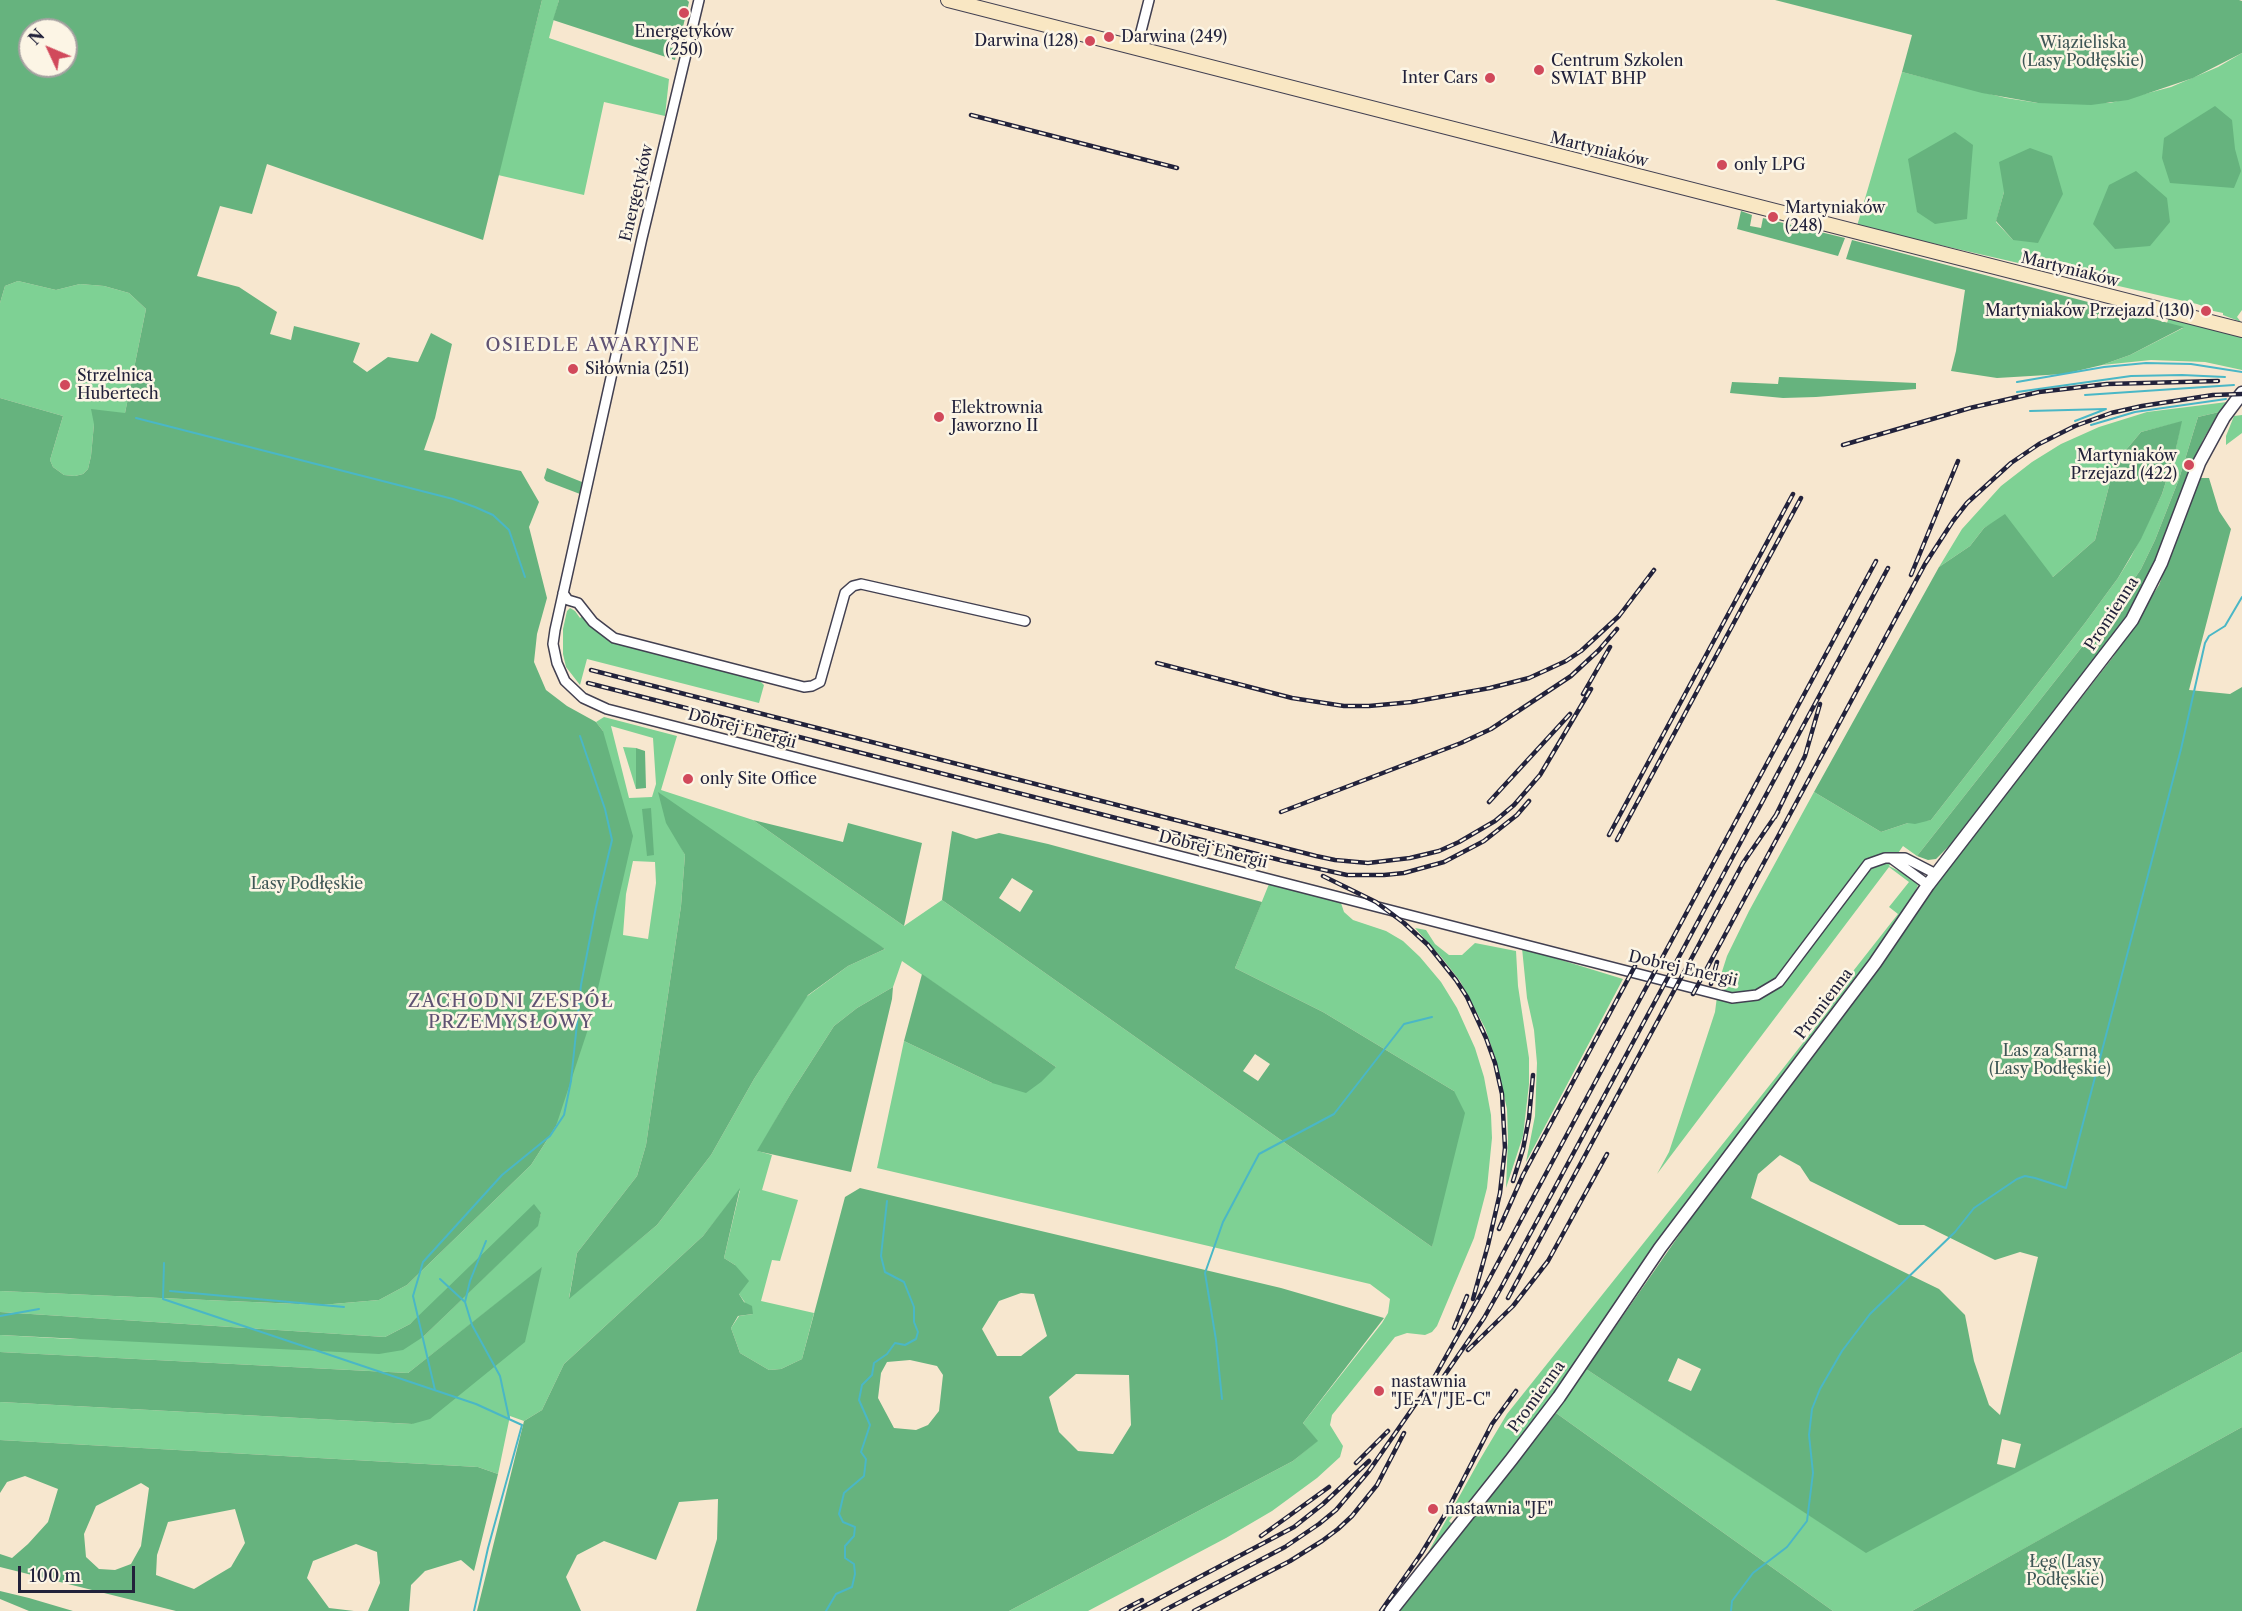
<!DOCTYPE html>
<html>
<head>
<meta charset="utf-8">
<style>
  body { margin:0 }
  #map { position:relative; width:2242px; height:1611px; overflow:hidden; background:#f7e7cf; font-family:"Libre Caslon Text",serif }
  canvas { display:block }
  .north { position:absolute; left:18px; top:18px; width:60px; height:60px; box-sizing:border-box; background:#fcf5e5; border:2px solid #a5a1a1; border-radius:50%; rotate:314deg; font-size:16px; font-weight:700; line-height:24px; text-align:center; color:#22223b }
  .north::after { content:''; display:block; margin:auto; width:21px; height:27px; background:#d1495b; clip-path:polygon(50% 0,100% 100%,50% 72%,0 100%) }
  .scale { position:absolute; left:18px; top:1566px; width:117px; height:27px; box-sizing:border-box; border:3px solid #22223b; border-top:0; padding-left:8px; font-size:18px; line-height:21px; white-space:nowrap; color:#22223b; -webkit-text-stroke:4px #fcf5e5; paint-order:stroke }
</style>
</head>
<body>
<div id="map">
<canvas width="2242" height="1611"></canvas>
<div class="north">N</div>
<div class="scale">100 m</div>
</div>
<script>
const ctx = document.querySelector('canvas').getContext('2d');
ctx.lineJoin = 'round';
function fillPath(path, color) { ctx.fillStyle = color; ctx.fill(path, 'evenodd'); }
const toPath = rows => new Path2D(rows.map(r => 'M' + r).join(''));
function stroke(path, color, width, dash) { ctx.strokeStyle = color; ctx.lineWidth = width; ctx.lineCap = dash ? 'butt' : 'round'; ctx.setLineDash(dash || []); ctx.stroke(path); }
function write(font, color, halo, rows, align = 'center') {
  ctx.font = font + ' "Libre Caslon Text",serif'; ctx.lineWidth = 5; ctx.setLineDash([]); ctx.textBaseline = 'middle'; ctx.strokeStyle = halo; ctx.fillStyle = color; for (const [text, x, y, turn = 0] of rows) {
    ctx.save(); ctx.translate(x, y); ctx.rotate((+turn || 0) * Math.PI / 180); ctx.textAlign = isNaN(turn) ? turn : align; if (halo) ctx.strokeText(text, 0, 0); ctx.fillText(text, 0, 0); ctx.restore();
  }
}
fillPath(toPath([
  [542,0,559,0,549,38,669,79,665,116,604,102,584,195,498,175],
  [2242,53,2242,310,2237,317,2241,322,2223,315,2223,313,2204,309,2208,308,2197,304,1857,226,1902,72,2006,98,2038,103,2110,103,2171,87,2218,67],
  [2004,192,2013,240,1996,222],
  [18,281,56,290,80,284,104,286,129,293,146,309,125,413,94,424,91,456,88,469,83,474,75,476,64,475,53,467,50,460,63,416,0,398,0,303,5,286],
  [2169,317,2242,336,2242,370,2205,362,2151,360,2102,365,2130,355,2183,328,2167,323],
  [2227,402,2219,412,2198,417,2179,479,2155,540,2141,569,2126,591,1917,856,1903,846,1889,866,1911,877,1918,885,1910,904,1890,935,1674,1218,1568,1376,1469,1505,1461,1506,1449,1521,1453,1525,1420,1567,1479,1461,1507,1414,1781,1071,1831,1007,1828,1003,1898,914,1889,907,1909,882,1889,867,1657,1174,1669,1152,1715,1012,1719,981,1727,956,1749,911,1814,792,1881,832,1908,823,1931,820,2085,623,2118,578,2131,557,2162,494,2175,453,2181,422,2141,432,2115,463,2095,540,2053,577,1993,523,1984,528,1970,546,1939,567,1962,529,2001,486,2032,462,2061,444,2099,427,2147,412],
  [2242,415,2242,433,2226,445,2226,436,2234,416],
  [570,608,575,611,580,618,583,616,599,633,614,642,758,679,764,685,759,703,587,659,580,685,566,667,563,654,563,629,567,611],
  [604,717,677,736,661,790,753,820,904,926,942,900,1432,1247,1454,1091,1323,1012,1235,968,1269,884,1341,903,1344,912,1353,920,1386,931,1403,941,1420,957,1441,982,1457,1008,1475,1048,1484,1077,1491,1115,1492,1138,1487,1188,1474,1238,1437,1326,1432,1332,1425,1335,1407,1333,1395,1337,1332,1415,1330,1425,1343,1446,1340,1457,1317,1478,1272,1511,1226,1538,1088,1611,1009,1611,1293,1461,1317,1441,1303,1423,1382,1323,1388,1313,1390,1299,1370,1284,877,1168,904,1041,992,1083,1056,1067,902,961,893,987,857,1008,834,1026,791,1093,758,1151,772,1155,762,1190,798,1200,780,1261,772,1260,761,1301,814,1313,802,1359,781,1369,769,1370,740,1353,731,1328,739,1316,753,1314,739,1294,735,1265,724,1258,740,1190,703,1236,564,1364,542,1410,524,1421,510,1416,498,1474,478,1467,0,1440,0,1402,412,1424,542,1268,408,1373,0,1352,0,1335,71,1339,423,1337,537,1226,541,1213,410,1324,385,1337,0,1312,0,1291,321,1305,379,1300,407,1285,531,1165,556,1126,603,731,596,722],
  [611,726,653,738,656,784,652,797,629,798],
  [678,841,885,949,848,966,806,997,754,1079,711,1155,657,1225,569,1298,577,1253,637,1176,646,1145,681,906,685,855],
  [633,861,655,862,656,883,648,939,623,935,626,894],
  [623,747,636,748,636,789],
  [1415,928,1426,930,1435,944,1449,955,1462,955,1475,943,1516,951,1518,986,1529,1058,1529,1084,1523,1136,1506,1188,1508,1138,1507,1109,1495,1057,1485,1028,1460,981,1442,958],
  [1522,948,1623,979,1526,1162,1535,1116,1537,1063,1534,1030,1527,998],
  [2242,1352,2242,1427,1912,1611,1833,1611,1556,1413,1586,1369,1866,1552]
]), '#7ed194');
fillPath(toPath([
  [0,0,542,0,483,240,267,164,252,214,220,206,197,276,239,287,277,312,270,334,291,340,294,326,360,343,353,362,367,372,388,357,418,362,431,333,452,344,435,418,424,450,521,471,539,502,529,527,547,598,537,634,534,662,546,690,567,706,596,722,603,731,633,836,590,1023,556,1126,531,1165,407,1285,379,1300,321,1305,0,1291,0,398,63,416,50,460,53,467,64,475,75,476,83,474,88,469,91,456,94,424,91,409,125,413,146,309,129,293,104,286,80,284,56,290,18,281,5,286,0,303],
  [30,30,66,30,66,66,30,66],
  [559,0,687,0,689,2,675,60,553,20],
  [1775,0,2239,0,2242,1,2242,53,2193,78,2128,100,2091,105,2038,103,1982,93,1902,72,1912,35],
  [2215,106,2232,120,2235,149,2241,171,2234,188,2170,183,2162,158,2164,138],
  [1955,132,1973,145,1967,219,1935,224,1917,212,1908,159],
  [2030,148,2052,156,2063,194,2038,243,2013,240,1996,221,2004,192,1999,162],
  [2136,171,2167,198,2170,222,2150,246,2115,249,2093,224,2109,185],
  [1741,211,1752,215,1750,226,1761,228,1763,218,1845,238,1838,256,1737,229],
  [1852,240,1996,278,2184,327,2130,355,2102,365,2064,374,1997,378,1951,371,1956,351,1965,290,1846,259],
  [1779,377,1916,383,1916,389,1816,397,1783,398,1730,393,1732,382,1778,384],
  [2219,412,2203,440,2187,478,2159,554,2144,587,2124,622,1952,848,1949,846,1936,859,1928,860,1917,856,2126,591,2141,569,2155,540,2179,479,2198,417],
  [2182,421,2175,453,2162,494,2141,539,2118,578,2085,623,1931,820,1915,824,1908,823,1881,832,1814,792,1939,567,1970,546,1984,528,2005,514,2053,577,2095,540,2115,463,2141,432],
  [547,468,582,482,580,494,546,481,544,478],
  [2199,478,2209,478,2219,511,2231,529,2189,690,2230,694,2242,687,2242,1352,1866,1553,1586,1369,1700,1205,1880,967,1924,900,2113,657,2159,585],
  [1780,1155,1800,1166,1810,1181,1899,1225,1924,1225,1995,1260,2020,1252,2038,1257,2000,1415,1989,1405,1974,1361,1965,1315,1939,1289,1751,1198,1758,1174],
  [1678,1358,1701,1369,1691,1391,1668,1381],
  [2002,1439,2021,1444,2015,1468,1997,1464],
  [636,748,645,751,646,788,636,789],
  [658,792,885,949,848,966,808,995,754,1079,711,1155,657,1225,569,1299,577,1253,637,1176,646,1145,681,906,685,855,666,823],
  [651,808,654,855,647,856,642,809],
  [753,820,843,842,848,823,922,843,904,926],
  [952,831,976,839,999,833,1048,844,1262,902,1235,968,1323,1012,1454,1091,1465,1113,1432,1247,942,900],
  [1012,878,1033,891,1020,912,999,898],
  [1255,1054,1270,1064,1258,1081,1243,1071],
  [922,974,1056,1067,1041,1082,1026,1093,992,1083,904,1041],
  [893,987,892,999,851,1172,757,1151,791,1093,834,1026,857,1008],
  [740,1188,724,1258,735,1265,749,1281,739,1294,744,1302,752,1306,753,1314,738,1316,731,1328,740,1353,769,1370,781,1369,802,1359,845,1197,860,1188,1281,1288,1384,1318,1303,1423,1318,1441,1293,1461,1009,1611,696,1611,717,1539,718,1499,679,1502,656,1560,604,1541,577,1555,566,1577,581,1611,477,1611,524,1421,542,1410,564,1364,703,1236],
  [1021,1293,1034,1294,1047,1336,1021,1356,997,1356,982,1329,999,1301],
  [910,1360,937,1366,943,1375,939,1411,928,1425,916,1430,894,1428,878,1398,881,1373,887,1362],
  [1076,1374,1129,1375,1131,1425,1113,1454,1078,1451,1059,1432,1049,1397],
  [534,1204,541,1213,538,1226,423,1337,403,1350,379,1354,0,1335,0,1312,385,1337,410,1324],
  [542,1267,525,1342,430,1419,412,1424,0,1402,0,1352,408,1373],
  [1556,1413,1833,1611,1400,1611,1433,1565],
  [2242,1427,2242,1611,1912,1611,2107,1502],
  [0,1440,478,1467,498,1474,474,1571,461,1560,425,1571,411,1585,409,1611,368,1611,380,1583,377,1552,356,1544,313,1561,307,1578,329,1608,354,1611,176,1611,0,1567,0,1554,12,1558,28,1544,48,1522,58,1489,25,1476,7,1482,0,1493],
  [141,1483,149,1488,141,1546,131,1564,115,1570,99,1569,86,1557,84,1534,96,1506],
  [235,1509,245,1543,231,1567,194,1589,156,1575,157,1555,168,1522],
  [0,1591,29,1598,73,1611,29,1611,0,1599]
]), '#66b37e');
stroke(toPath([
  [2017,382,2104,367,2146,363,2191,364,2242,372],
  [2017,392,2131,376,2182,375,2225,377],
  [2085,395,2234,385],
  [2030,411,2106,409,2075,421],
  [136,418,453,499,475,507,493,515,509,530,525,577],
  [2091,425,2135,412,2226,399],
  [164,1263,163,1299,476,1404,522,1425,488,1548,474,1611],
  [440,1279,465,1302,472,1325,500,1376,509,1418],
  [170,1291,344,1307],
  [465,1302,470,1281,486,1241],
  [0,1316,39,1309],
  [435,1390,413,1296,423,1262,502,1175,550,1136,564,1115,571,1081,581,985,596,907,612,840,605,809,580,736],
  [1222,1399,1216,1340,1205,1273,1223,1222,1259,1154,1334,1114,1404,1024,1432,1017],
  [826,1611,836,1594,852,1587,855,1574,854,1564,845,1558,845,1546,854,1536,855,1527,843,1522,839,1514,844,1493,864,1476,866,1459,861,1452,870,1425,859,1400,862,1385,872,1375,874,1363,887,1354,895,1343,905,1345,916,1339,918,1332,914,1322,914,1307,904,1282,885,1272,881,1256,887,1201],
  [1731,1611,1732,1601,1753,1573,1787,1547,1807,1521,1813,1473,1809,1435,1812,1409,1820,1389,1842,1351,1870,1314,1955,1232,1974,1208,2017,1179,2025,1176,2035,1178,2066,1188,2181,749,2205,643,2209,636,2225,626,2242,597]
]), '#4ab7c6', 2);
const minor = toPath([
  [699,0,642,238,555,630,553,644,557,663,565,681,583,698,607,709,1732,998,1757,995,1779,982,1868,864,1885,858,1905,858,1936,874],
  [1137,47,1149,0],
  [563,593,568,600,578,603,593,622,614,638,804,687,812,686,820,682,845,593,853,586,861,584,1025,621],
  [1891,858,1928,885]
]);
const tertiary = toPath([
  [1391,1611,1511,1460,1559,1397,1660,1248,1875,963,1928,885,2132,620,2161,563,2199,463,2224,417,2242,393]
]);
const secondary = toPath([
  [948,0,2242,330]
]);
stroke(minor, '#424051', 12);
stroke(tertiary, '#424051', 15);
stroke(secondary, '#424051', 16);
stroke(minor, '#fff', 9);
stroke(tertiary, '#fff', 12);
stroke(secondary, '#f9e7c3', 14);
const rail = toPath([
  [971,115,1177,168],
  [1843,445,1970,408,2039,392,2107,384,2218,381],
  [1911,575,1958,461],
  [1157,663,1292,698,1344,706,1369,706,1412,702,1490,688,1529,678,1566,661,1581,651,1619,616,1654,570],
  [591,670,1316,856,1335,860,1368,863,1410,858,1439,851,1459,842,1495,821,1514,805,1540,775,1591,689],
  [588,683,1284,861,1347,875,1384,875,1404,873,1444,862,1484,841,1517,815,1529,801],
  [1583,694,1610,647],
  [1489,802,1570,714],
  [1281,812,1461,743,1491,729,1571,676,1599,650,1617,629],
  [1775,817,1805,756,1820,704],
  [1609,835,1793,494],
  [1617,840,1801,498],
  [1323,876,1376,902,1404,923,1428,945,1456,980,1467,997,1486,1038,1495,1063,1502,1094,1505,1148,1500,1193,1488,1245,1473,1299],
  [1711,984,1717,962],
  [1693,994,1925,564,1953,521,1967,503,2011,463,2039,444,2075,426,2111,413,2142,406,2213,395,2242,394],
  [1513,1181,1523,1149,1529,1118,1533,1075],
  [1499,1229,1523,1175,1635,966],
  [1508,1298,1743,863,1778,812],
  [1454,1328,1467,1296],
  [1468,1350,1513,1306,1548,1261,1607,1154],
  [1442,1379,1484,1318,1502,1286,1888,568],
  [1356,1463,1388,1431],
  [1261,1536,1329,1487],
  [1121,1611,1142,1600],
  [1135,1611,1294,1527,1323,1504,1369,1461],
  [1163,1611,1285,1547,1319,1524,1336,1510,1369,1471,1435,1376,1481,1294,1876,561],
  [1194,1611,1290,1561,1322,1541,1338,1529,1352,1516,1377,1485,1404,1433],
  [1381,1611,1421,1554,1446,1513,1492,1424,1516,1391]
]);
stroke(rail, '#22223b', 4.5);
stroke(rail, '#fcf5e5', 2, [7]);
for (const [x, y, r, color] of [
  [684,13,6,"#d1495b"],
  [1109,37,6,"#d1495b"],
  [1090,41,6,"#d1495b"],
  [1539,70,6,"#d1495b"],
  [1490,78,6,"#d1495b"],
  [1722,165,6,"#d1495b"],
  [1773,217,6,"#d1495b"],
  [2206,311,6,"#d1495b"],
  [573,369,6,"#d1495b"],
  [65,385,6,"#d1495b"],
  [939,417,6,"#d1495b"],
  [2189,465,6,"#d1495b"],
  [688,779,6,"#d1495b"],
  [1379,1391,6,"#d1495b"],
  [1433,1509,6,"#d1495b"]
]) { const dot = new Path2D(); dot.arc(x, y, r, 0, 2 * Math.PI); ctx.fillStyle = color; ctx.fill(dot); stroke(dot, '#fcf5e5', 2); }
write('16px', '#22223b', '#fcf5e5', [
  ["Energetyków",684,32,"center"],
  ["(250)",684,50,"center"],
  ["Darwina (249)",1121,37],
  ["Darwina (128)",1078,41,"right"],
  ["Centrum Szkolen",1551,61],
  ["SWIAT BHP",1551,79],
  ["Inter Cars",1478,78,"right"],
  ["only LPG",1734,165],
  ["Martyniaków",1785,208],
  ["(248)",1785,226],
  ["Martyniaków Przejazd (130)",2194,311,"right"],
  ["Siłownia (251)",585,369],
  ["Strzelnica",77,376],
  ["Hubertech",77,394],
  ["Elektrownia",951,408],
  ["Jaworzno II",951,426],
  ["Martyniaków",2177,456,"right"],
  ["Przejazd (422)",2177,474,"right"],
  ["only Site Office",700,779],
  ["nastawnia",1391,1382],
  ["\"JE-A\"/\"JE-C\"",1391,1400],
  ["nastawnia \"JE\"",1445,1509]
], 'left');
write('16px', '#3e5756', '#fcf5e5', [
  ["Wiązieliska",2083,43],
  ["(Lasy Podłęskie)",2083,61],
  ["Lasy Podłęskie",307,884],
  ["Las za Sarną",2050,1051],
  ["(Lasy Podłęskie)",2050,1069],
  ["Łęg (Lasy",2065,1562],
  ["Podłęskie)",2065,1580]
]);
write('16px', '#22223b', '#fcf5e5', [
  ["Martyniaków",1599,150,14],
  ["Energetyków",637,193,-77],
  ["Martyniaków",2070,270,14],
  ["Promienna",2112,614,-57],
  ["Dobrej Energii",742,729,15],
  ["Dobrej Energii",1213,850,14],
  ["Dobrej Energii",1683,969,13],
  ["Promienna",1824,1004,-53],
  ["Promienna",1537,1397,-54]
]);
ctx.letterSpacing = '1.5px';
write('18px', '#5f5273', '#fcf5e5', [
  ["OSIEDLE AWARYJNE",593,346],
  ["ZACHODNI ZESPÓŁ",511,1002],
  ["PRZEMYSŁOWY",511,1023]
]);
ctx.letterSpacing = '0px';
</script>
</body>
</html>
